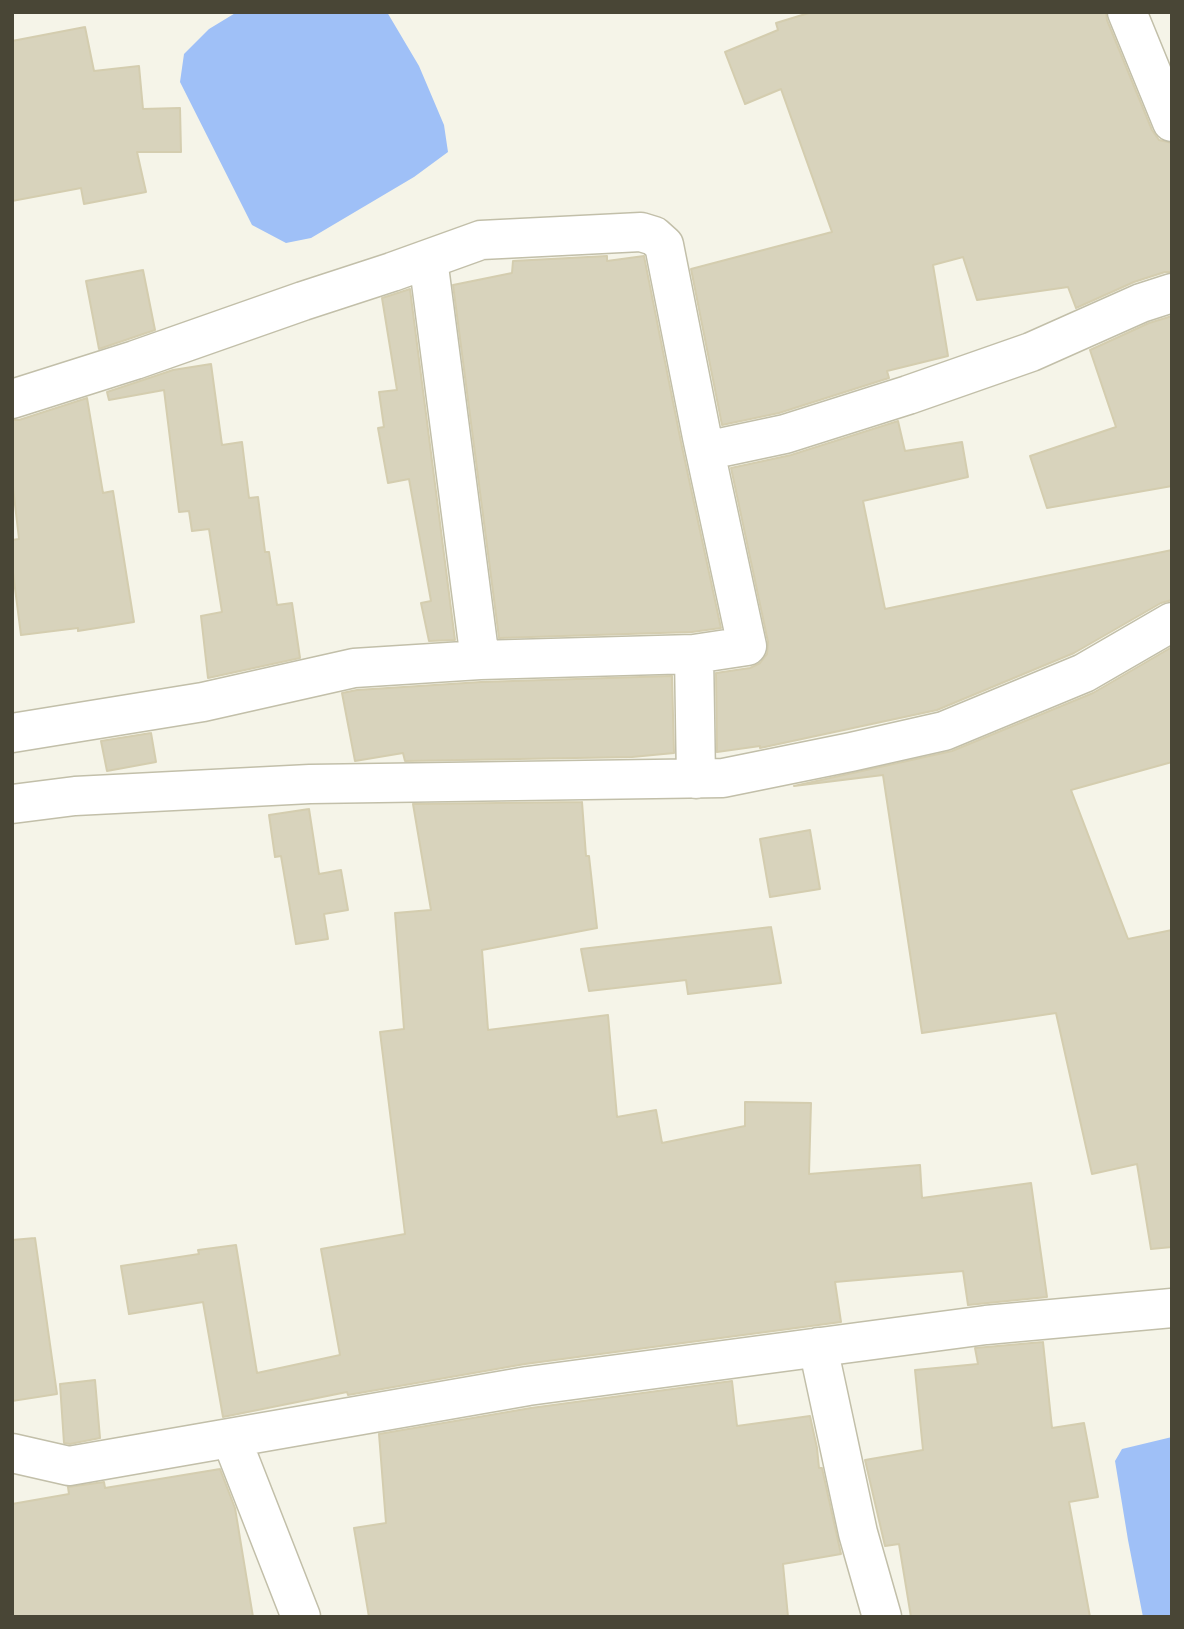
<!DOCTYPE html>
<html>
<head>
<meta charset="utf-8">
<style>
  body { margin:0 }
  #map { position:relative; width:1184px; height:1629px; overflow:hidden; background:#f5f4e8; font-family:"Archivo Narrow",sans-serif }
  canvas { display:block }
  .frame { position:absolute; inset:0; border:14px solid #494636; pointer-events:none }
</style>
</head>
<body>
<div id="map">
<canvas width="1184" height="1629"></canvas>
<div class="frame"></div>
</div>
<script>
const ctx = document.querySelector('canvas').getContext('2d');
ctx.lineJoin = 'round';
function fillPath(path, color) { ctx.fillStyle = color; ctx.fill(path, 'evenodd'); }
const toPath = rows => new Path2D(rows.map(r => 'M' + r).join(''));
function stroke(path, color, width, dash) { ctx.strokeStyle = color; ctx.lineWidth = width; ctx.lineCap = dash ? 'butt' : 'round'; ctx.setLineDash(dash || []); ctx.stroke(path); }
fillPath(toPath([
  [237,12,387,12,419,66,444,125,448,152,414,177,311,238,286,243,252,225,180,82,184,54,209,29],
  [1172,1437,1172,1617,1143,1617,1128,1540,1115,1461,1122,1449]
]), '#9fc0f7');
const building = toPath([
  [812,12,1106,12,1107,20,1152,130,1159,140,1172,143,1172,272,1165,272,1134,282,1076,308,1068,287,977,300,963,257,933,265,948,356,887,371,889,378,779,413,722,425,691,269,832,232,781,89,745,104,725,52,778,30,776,23,812,12],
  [85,27,94,71,139,66,143,109,180,108,181,152,137,152,146,192,84,204,81,188,12,201,12,41,85,27],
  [607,256,607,261,644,256,681,442,721,628,692,632,499,638,453,285,512,273,513,261,607,256],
  [143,270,155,330,99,349,86,281,143,270],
  [410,289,455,640,429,641,421,603,431,601,409,479,388,483,378,428,384,427,379,392,397,390,382,298,410,289],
  [1172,316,1172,486,1047,508,1030,456,1116,427,1090,350,1149,323,1172,316],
  [211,364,222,445,242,442,249,498,258,497,265,552,269,552,277,605,292,603,300,658,208,678,201,616,222,612,209,529,192,531,189,511,179,512,164,390,109,400,107,392,173,370,211,364],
  [87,398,103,493,113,491,134,622,78,631,78,628,21,635,12,565,12,540,19,539,12,479,12,420,19,420,87,398],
  [898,421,905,451,962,442,968,477,863,501,885,609,1172,550,1172,600,1161,603,1074,653,937,710,760,748,760,746,717,752,716,673,750,668,760,663,767,654,768,642,731,468,791,455,898,421],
  [1172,647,1172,762,1071,790,1128,939,1172,930,1172,1247,1151,1249,1137,1164,1092,1174,1056,1013,922,1033,883,775,794,786,952,751,1093,693,1172,647],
  [672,676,674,753,632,757,405,761,403,753,355,761,342,693,357,690,481,682,672,676],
  [151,733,156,762,107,771,101,741,151,733],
  [582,802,586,856,589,856,597,928,482,950,488,1030,608,1015,617,1117,656,1110,662,1143,745,1126,745,1102,811,1103,809,1174,920,1165,922,1198,1031,1183,1047,1297,968,1305,963,1271,835,1282,841,1322,525,1364,348,1395,347,1392,223,1417,203,1302,129,1314,121,1266,199,1254,198,1250,236,1245,257,1373,340,1355,321,1249,405,1234,380,1032,404,1029,395,913,431,910,413,804,582,802],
  [309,809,319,874,341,870,348,910,324,914,328,939,296,944,281,856,275,857,269,815,309,809],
  [810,830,820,889,770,897,760,839,810,830],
  [771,927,781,983,688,994,686,980,589,991,581,949,771,927],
  [35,1238,57,1394,12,1401,12,1240,35,1238],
  [1043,1342,1052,1428,1084,1423,1098,1497,1069,1502,1090,1617,911,1617,899,1544,885,1546,865,1460,923,1450,915,1370,978,1364,975,1348,1043,1342],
  [95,1380,100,1438,70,1444,64,1443,60,1384,95,1380],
  [732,1381,737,1426,810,1416,817,1448,819,1468,822,1468,841,1554,783,1564,788,1617,369,1617,354,1528,386,1523,379,1434,531,1408,732,1381],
  [220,1469,235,1508,253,1617,12,1617,12,1504,69,1494,68,1487,104,1482,105,1488,220,1469]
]);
fillPath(building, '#d8d3bc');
stroke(building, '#d4cdaf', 2);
const minor = toPath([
  [1127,12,1172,122],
  [428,259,480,660],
  [12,399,135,360,303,301,392,272,481,240,641,232,654,236,664,245,702,437,747,646,694,654,696,779],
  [705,451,785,434,908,395,1031,352,1141,303,1172,293],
  [12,733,203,702,354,668,480,660,694,654],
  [12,804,75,796,310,784,723,778,851,752,944,731,1084,673,1172,622],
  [818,1347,858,1533,882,1617],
  [231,1438,301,1617],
  [12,1453,69,1466,528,1386,986,1325,1172,1308]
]);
stroke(minor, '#c2bfa9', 41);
stroke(minor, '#fff', 38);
</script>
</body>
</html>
